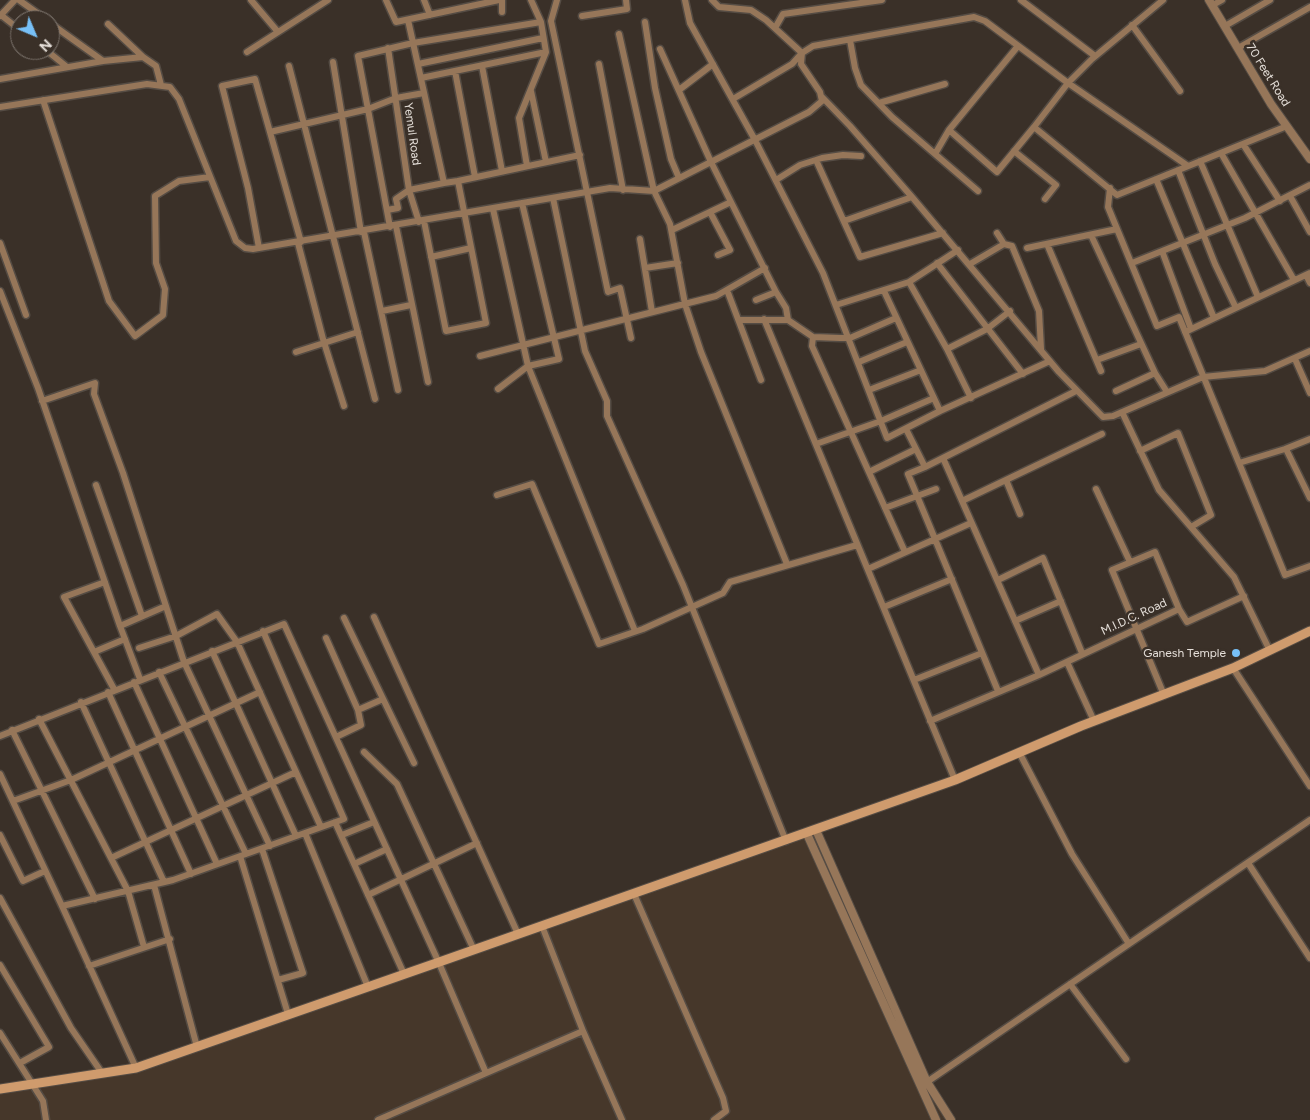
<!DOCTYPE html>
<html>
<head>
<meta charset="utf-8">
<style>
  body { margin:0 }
  #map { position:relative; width:1310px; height:1120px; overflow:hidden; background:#3a3028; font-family:Figtree,sans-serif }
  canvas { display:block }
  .north { position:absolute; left:10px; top:10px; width:50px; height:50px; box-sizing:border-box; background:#3a3028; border:1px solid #7e766f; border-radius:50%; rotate:135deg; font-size:14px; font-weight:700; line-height:20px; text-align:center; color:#e5dfd9 }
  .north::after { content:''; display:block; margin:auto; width:18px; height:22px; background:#77c0f7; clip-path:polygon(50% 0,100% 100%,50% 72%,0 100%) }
</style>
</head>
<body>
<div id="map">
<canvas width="1310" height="1120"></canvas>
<div class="north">N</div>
</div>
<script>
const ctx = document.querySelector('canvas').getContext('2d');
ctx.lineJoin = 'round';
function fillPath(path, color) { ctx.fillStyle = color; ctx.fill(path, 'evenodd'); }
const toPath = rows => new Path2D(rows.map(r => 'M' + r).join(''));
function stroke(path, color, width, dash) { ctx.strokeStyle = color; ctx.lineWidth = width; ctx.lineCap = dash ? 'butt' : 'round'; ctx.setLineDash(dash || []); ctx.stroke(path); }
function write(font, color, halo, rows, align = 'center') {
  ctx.font = font + ' Figtree,sans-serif'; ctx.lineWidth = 5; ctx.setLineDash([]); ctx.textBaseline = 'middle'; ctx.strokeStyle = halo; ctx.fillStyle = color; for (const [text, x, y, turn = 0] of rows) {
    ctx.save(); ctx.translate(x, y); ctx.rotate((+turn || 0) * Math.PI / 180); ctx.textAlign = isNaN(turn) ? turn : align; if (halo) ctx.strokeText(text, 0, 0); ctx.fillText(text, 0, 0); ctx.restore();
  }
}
fillPath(toPath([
  [811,832,932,1088,952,1120,0,1120,0,1087,85,1076,197,1047]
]), '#46372a');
const minor = toPath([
  [19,0,47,20],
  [251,0,278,32],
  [386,0,396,22,499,0],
  [424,0,430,15],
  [557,0,551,21,608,292,620,288,631,338],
  [685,0,690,23,755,140,823,273,887,438,940,411,1050,361],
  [712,0,719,7,751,10,766,20,802,53,792,64,733,99],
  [1021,0,1095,56],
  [1163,0,1092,59,1068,83,1034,127,1117,195,1287,126],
  [1213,5,1222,0],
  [502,12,502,0],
  [1,15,20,30],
  [0,16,15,0],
  [582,16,627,9,626,0],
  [408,20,444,183,458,181,486,323,446,331,424,221],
  [645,22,655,88,671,159,679,178],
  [50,23,103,61,143,57,156,66,161,85],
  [108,24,143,57],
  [1132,25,1180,91],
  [1225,26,1270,0],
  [775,28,783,14,882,0],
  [619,34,654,191,670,224,685,304,701,352,787,564],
  [850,40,855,68,861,85,892,117,978,191],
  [1018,46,949,130,997,172,1034,127],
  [388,48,409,190,419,222],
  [1238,48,1310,7],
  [660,49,711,162,776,292,756,300],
  [46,50,67,67],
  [247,52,328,0],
  [333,62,361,232],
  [418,64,543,38],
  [599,64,623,190],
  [289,66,375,399],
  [482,66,502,171],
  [455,71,475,177],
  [421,78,546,52],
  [0,79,103,61],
  [679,90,713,64],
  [531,91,546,162],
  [821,96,850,126,912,197,1059,372,1103,417,1113,416,1203,377,1265,371,1310,351],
  [43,100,109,301,135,336,163,315,165,289,156,263,155,196,179,181,210,177],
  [879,103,945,84],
  [0,107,147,84,170,87,179,99,236,241,245,248,253,249,610,188,654,191,809,112,822,101,820,92,801,64,802,53,813,46,974,17,985,21,1068,83,1188,166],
  [270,132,368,109,396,98,424,93],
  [1243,144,1280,201],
  [1014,151,1056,185,1045,199],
  [1221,153,1294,280],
  [935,154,949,130],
  [816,160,860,257,943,233],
  [1200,161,1258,297],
  [527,166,519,118,546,52,541,22,531,0],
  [1178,170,1215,264,1236,308],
  [1156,179,1214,318],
  [776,180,800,165,822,158,843,155,861,156],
  [458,181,580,155],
  [1110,188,1108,207,1157,326,1179,317,1285,575,1310,566],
  [1290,196,1310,232],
  [553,198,585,351,607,401,607,416,683,585,786,841],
  [493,209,528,366,635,631],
  [387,210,398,208,396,199,409,190,444,183],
  [710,212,730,250,718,255],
  [844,221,912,197],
  [396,226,428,382],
  [390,227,358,56,413,43,541,22],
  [672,230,731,202],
  [364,232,398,390],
  [1091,235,1155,373,1116,391],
  [640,239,652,312],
  [0,243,26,315],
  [298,243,323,339,344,406],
  [1004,244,1012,246,1039,311,1041,349],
  [1047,244,1101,371],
  [259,248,248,188,222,86,255,79,301,242],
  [1027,248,1117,229],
  [1162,251,1191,329],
  [431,257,471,248],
  [937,263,1023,374],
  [1132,263,1245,218,1310,185],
  [970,264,1004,244,997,233],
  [645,268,678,263],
  [1306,275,1310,283],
  [909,282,947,349,987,329,1010,311],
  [727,290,761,380],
  [0,291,38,388,120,626],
  [884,291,940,411],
  [776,292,786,308,788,320],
  [836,305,909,282,958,250],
  [382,311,411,305],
  [764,319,955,780],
  [739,320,788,320,813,337,840,338,850,338,896,318],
  [1185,332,1310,273],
  [813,337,812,346,905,552],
  [947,349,971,398],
  [296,352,358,332],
  [480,356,716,296,765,268],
  [1295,359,1310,393],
  [1097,360,1141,344],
  [859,362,907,342],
  [1155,373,1167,392],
  [498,389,528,366,559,359,522,203],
  [869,390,921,370],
  [42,401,95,383,94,394,123,473,184,662,270,846],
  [1122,412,1159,490,1234,577,1270,651],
  [906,429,925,467,1076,391],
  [816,444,881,421,934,398],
  [1286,449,1310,498],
  [1140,451,1178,433,1211,515,1191,527],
  [943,458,1039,675],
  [1239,463,1285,449,1310,439],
  [925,467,908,474,998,691],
  [869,472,916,449],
  [1006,480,1020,514],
  [96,485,142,616],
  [1096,489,1130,562],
  [497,495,532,484,599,644,643,629,723,593,730,582,857,545],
  [962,501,1102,434],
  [885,508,936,489],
  [868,569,971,523],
  [998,580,1043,558,1082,653],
  [105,582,64,597,114,689],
  [884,607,952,579],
  [374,617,518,934],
  [344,618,414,763],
  [1015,621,1061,601],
  [326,638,358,710,361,725,336,737],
  [139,648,176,636,217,614,237,642,321,827],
  [212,651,296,836],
  [94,652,125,639],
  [1067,662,1094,721],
  [1233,668,1310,786],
  [159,672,246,854],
  [140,679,120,626,166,606],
  [914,680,982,653],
  [134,682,217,864],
  [108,692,191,874],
  [1164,695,1112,570,1155,552,1179,609],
  [81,702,164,882],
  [358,710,383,699],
  [39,719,128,891,144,947],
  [930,721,1039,675,1179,609,1187,622,1244,596],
  [12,730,95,899],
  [0,736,284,624,439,963,486,1073],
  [364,752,397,784,474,950],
  [1019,752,1072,854,1129,944],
  [0,774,62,906],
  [13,801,71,780,260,692],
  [335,822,404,974],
  [305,833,368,987],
  [0,835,23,881,45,871],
  [342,835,374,822],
  [262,849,303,973,278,980],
  [240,856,288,1014],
  [111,858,296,772],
  [1248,863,1310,958],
  [354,864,387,849],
  [154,885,197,1047],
  [634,894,723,1098,726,1111,714,1120],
  [368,895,477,843],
  [0,898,71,1028,102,1073],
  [0,965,49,1047,20,1063],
  [89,966,170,939],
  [1070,984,1126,1059],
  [583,1031,622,1120],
  [0,1033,43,1101,46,1120],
  [136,1068,62,906,173,880,344,819,263,631],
  [927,1082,1310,820],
  [378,1120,583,1031,542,926]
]);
const tertiary = toPath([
  [1209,0,1271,104,1310,159],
  [816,830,927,1082,951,1120],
  [807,834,936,1120]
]);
const secondary = toPath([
  [0,1089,136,1068,445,960,955,780,1081,726,1233,668,1310,631]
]);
stroke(minor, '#554c44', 9);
stroke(tertiary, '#554c44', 10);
stroke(secondary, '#554c44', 11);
stroke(minor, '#967659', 6);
stroke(tertiary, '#967659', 8);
stroke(secondary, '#cf9b6d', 9);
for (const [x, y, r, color] of [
  [1236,653,5,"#77c0f7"]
]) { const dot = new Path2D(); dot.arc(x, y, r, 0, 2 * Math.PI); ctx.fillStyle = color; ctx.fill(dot); stroke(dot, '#3a3028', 2); }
write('12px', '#e5dfd9', '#3a3028', [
  ["70 Feet Road",1268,75,58],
  ["Yemul Road",412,134,82],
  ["M.I.D.C. Road",1134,617,-25]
]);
write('12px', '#e5dfd9', '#3a3028', [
  ["Ganesh Temple",1226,653]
], 'right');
</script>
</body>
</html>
